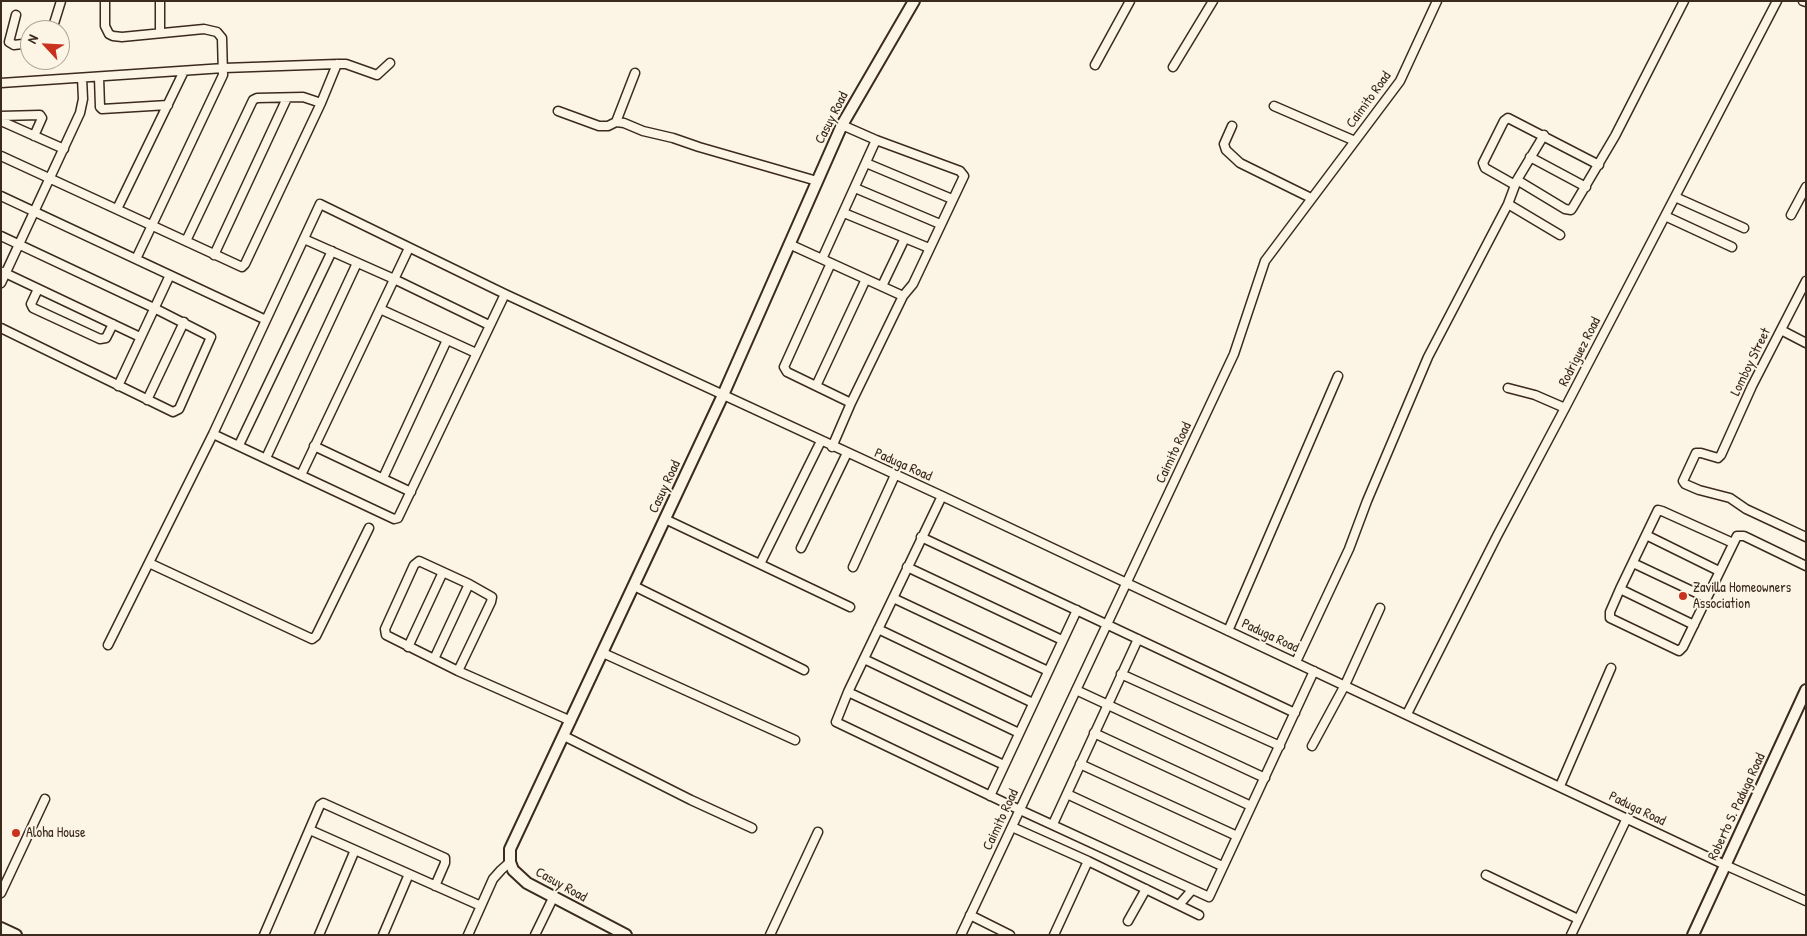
<!DOCTYPE html>
<html>
<head>
<meta charset="utf-8">
<style>
  body { margin:0 }
  #map { position:relative; width:1807px; height:936px; overflow:hidden; background:#fcf5e5; font-family:"Patrick Hand",sans-serif }
  canvas { display:block }
  .frame { position:absolute; inset:0; border:2px solid #3b2a1e; pointer-events:none }
  .north { position:absolute; left:20px; top:20px; width:50px; height:50px; box-sizing:border-box; background:#fcf5e5; border:1px solid #afa495; border-radius:50%; rotate:295deg; font-size:14px; font-weight:700; line-height:20px; text-align:center; color:#3b2a1e }
  .north::after { content:''; display:block; margin:auto; width:18px; height:22px; background:#c8321e; clip-path:polygon(50% 0,100% 100%,50% 72%,0 100%) }
</style>
</head>
<body>
<div id="map">
<canvas width="1807" height="936"></canvas>
<div class="frame"></div>
<div class="north">N</div>
</div>
<script>
const ctx = document.querySelector('canvas').getContext('2d');
ctx.lineJoin = 'round';
const toPath = rows => new Path2D(rows.map(r => 'M' + r).join(''));
function stroke(path, color, width, dash) { ctx.strokeStyle = color; ctx.lineWidth = width; ctx.lineCap = dash ? 'butt' : 'round'; ctx.setLineDash(dash || []); ctx.stroke(path); }
function write(font, color, halo, rows, align = 'center') {
  ctx.font = font + ' "Patrick Hand",sans-serif'; ctx.lineWidth = 4; ctx.setLineDash([]); ctx.textBaseline = 'middle'; ctx.strokeStyle = halo; ctx.fillStyle = color; for (const [text, x, y, turn = 0] of rows) {
    ctx.save(); ctx.translate(x, y); ctx.rotate((+turn || 0) * Math.PI / 180); ctx.textAlign = isNaN(turn) ? turn : align; if (halo) ctx.strokeText(text, 0, 0); ctx.fillText(text, 0, 0); ctx.restore();
  }
}
const minor = toPath([
  [105,1,105,26,109,34,113,36,122,37,204,29,217,32,222,38,223,75,136,259],
  [160,1,160,33],
  [1803,1,1806,2],
  [16,15,9,42,14,45,30,43],
  [52,30,61,1],
  [1095,65,1130,1],
  [1173,67,1213,1],
  [99,77,100,107,102,109,168,105],
  [1,83,224,68,337,64,346,64,377,75,390,63],
  [1274,106,1355,141],
  [558,111,599,126,608,126,616,122,624,123,643,131,673,138,699,147,817,181],
  [1,116,40,115,42,118,34,136],
  [1,121,64,149],
  [616,122,635,73],
  [1232,126,1224,144,1226,150,1240,163,1311,198],
  [1,156,242,267,245,264,321,103,337,64],
  [1530,157,1586,187],
  [866,163,952,199],
  [1517,180,1565,209,1571,210,1573,207,1615,136,1684,1],
  [1515,185,1485,168,1483,163,1504,121,1508,118,1599,165],
  [855,188,940,224],
  [1,196,266,320],
  [1675,197,1744,228],
  [1508,204,1560,235],
  [117,209,184,71],
  [844,213,929,248],
  [1791,215,1806,187],
  [1665,216,1732,247],
  [1,236,154,308,211,337,179,409,173,412,1,328],
  [304,239,394,279,489,325],
  [186,241,253,100,257,98,303,97,321,103],
  [789,244,903,296],
  [214,255,287,98],
  [822,259,876,140],
  [831,263,784,367,787,372,851,403],
  [3,272,140,337],
  [1806,281,1752,386,1721,455,1718,458,1701,453,1696,453,1683,481,1685,484,1699,490,1730,498,1746,509,1806,537],
  [1,283,80,113,83,99,82,78],
  [882,286,905,238],
  [38,289,31,304,33,308,100,339,106,338,113,324],
  [380,309,476,353],
  [1781,330,1806,343],
  [118,386,170,275],
  [816,386,866,279],
  [1508,388,1535,395,1565,408],
  [147,400,184,322],
  [213,434,394,519,398,518,505,294],
  [239,445,332,251],
  [314,446,411,492],
  [832,447,851,403,903,296,913,284,964,176,960,171,876,140,842,125],
  [266,458,357,263],
  [301,475,409,248],
  [383,478,447,340],
  [942,496,848,692,836,722,1020,810,1209,897,1314,671],
  [665,519,850,607],
  [1646,535,1719,571],
  [921,537,1295,713],
  [1733,543,1662,511,1658,510,1620,589,1610,612,1610,618,1679,651,1683,647,1737,536,1744,536,1806,566],
  [801,548,847,453],
  [149,563,312,639,316,636,369,528],
  [1633,563,1707,598],
  [760,564,821,441],
  [853,567,895,475],
  [907,567,1062,640],
  [634,586,804,670],
  [1620,589,1694,625],
  [893,598,1048,671],
  [878,629,1033,703],
  [1228,631,1338,376],
  [108,645,213,434,320,204,505,294,942,496,1725,865,1806,901],
  [408,647,443,572],
  [603,653,795,740],
  [434,659,469,584],
  [864,659,1019,733],
  [1296,662,1349,549,1367,501,1428,357,1508,204,1517,180,1544,135],
  [458,671,491,602,492,597,469,584,419,561,414,565,385,629,386,635,458,671,571,721],
  [1121,674,1280,746],
  [1076,690,1265,778],
  [848,692,1004,765],
  [1407,714,1497,536,1565,408,1777,1],
  [1094,733,1251,806],
  [564,736,691,800,752,828],
  [1312,746,1345,685,1380,608],
  [1080,764,1237,836],
  [1560,786,1611,668],
  [1067,794,1222,866],
  [990,796,1077,610],
  [1053,824,1138,639],
  [1012,827,1088,861,1199,915],
  [310,830,481,906],
  [1486,875,1578,919],
  [1,893,45,799],
  [1179,905,1192,890],
  [970,915,1010,935],
  [1128,921,1146,889],
  [264,935,320,805,323,803,445,858,445,863,435,886],
  [319,935,355,850],
  [383,935,409,874],
  [468,935,493,879,501,870,510,862],
  [535,935,553,898],
  [770,935,818,832],
  [961,935,1234,354,1265,261,1400,81,1437,1],
  [1054,935,1088,861],
  [1571,935,1627,818]
]);
const tertiary = toPath([
  [1,928,16,935],
  [626,935,527,883,513,870,510,862,510,849,723,395,842,125,914,1],
  [1693,935,1806,690]
]);
stroke(minor, '#3b2a1e', 11);
stroke(tertiary, '#3b2a1e', 14);
stroke(minor, '#fcf5e5', 8);
stroke(tertiary, '#fcf5e5', 10);
for (const [x, y, r, color] of [
  [1683,596,5,"#c8321e"],
  [16,833,5,"#c8321e"]
]) { const dot = new Path2D(); dot.arc(x, y, r, 0, 2 * Math.PI); ctx.fillStyle = color; ctx.fill(dot); stroke(dot, '#fcf5e5', 2); }
write('14px', '#3b2a1e', '#fcf5e5', [
  ["Caimito Road",1369,100,-54],
  ["Casuy Road",832,118,-63],
  ["Rodriguez Road",1580,352,-63],
  ["Lomboy Street",1751,362,-64],
  ["Caimito Road",1174,453,-65],
  ["Paduga Road",903,465,24],
  ["Casuy Road",665,487,-65],
  ["Paduga Road",1270,636,25],
  ["Roberto S. Paduga Road",1737,807,-65],
  ["Paduga Road",1637,809,26],
  ["Caimito Road",1001,820,-65],
  ["Casuy Road",561,885,29]
]);
write('14px', '#3b2a1e', '#fcf5e5', [
  ["Zavilla Homeowners",1693,588],
  ["Association",1693,604],
  ["Aloha House",26,833]
], 'left');
</script>
</body>
</html>
